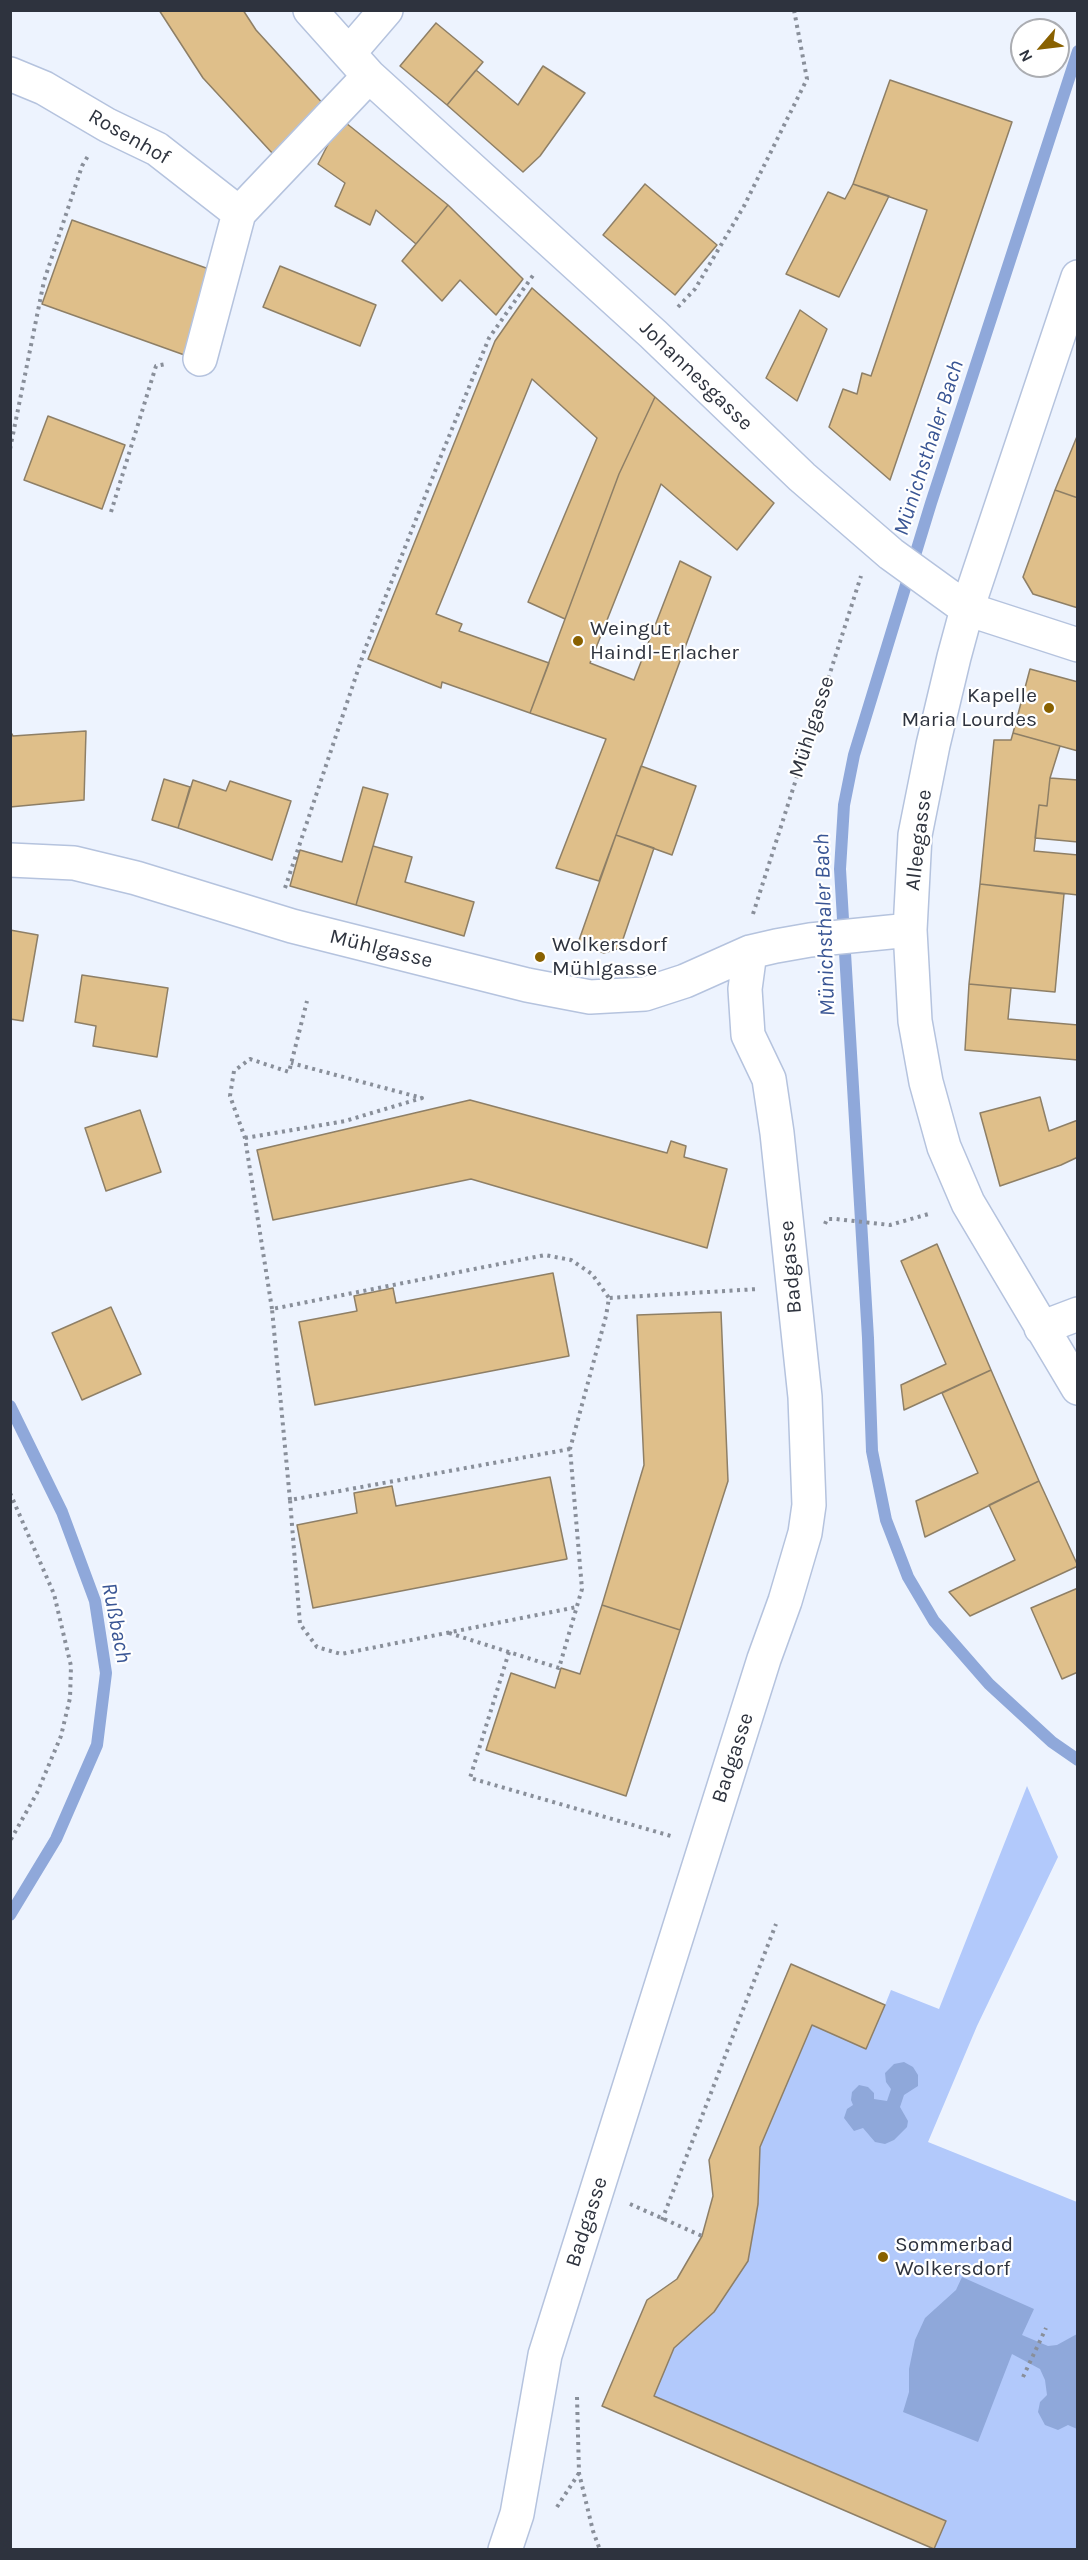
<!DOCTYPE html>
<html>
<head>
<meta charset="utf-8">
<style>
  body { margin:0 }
  #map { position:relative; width:1088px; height:2560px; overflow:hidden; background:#edf3fe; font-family:Karla,sans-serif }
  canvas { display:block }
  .frame { position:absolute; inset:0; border:12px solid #2e333e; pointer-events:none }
  .north { position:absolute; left:1010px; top:18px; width:60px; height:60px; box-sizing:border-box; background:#fff; border:2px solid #abadb2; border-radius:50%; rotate:242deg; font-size:16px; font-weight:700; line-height:24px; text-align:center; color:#2e333e }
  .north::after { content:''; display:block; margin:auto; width:21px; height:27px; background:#896100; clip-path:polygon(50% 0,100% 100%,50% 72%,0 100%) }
</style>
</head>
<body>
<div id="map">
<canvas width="1088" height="2560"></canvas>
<div class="frame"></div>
<div class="north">N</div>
</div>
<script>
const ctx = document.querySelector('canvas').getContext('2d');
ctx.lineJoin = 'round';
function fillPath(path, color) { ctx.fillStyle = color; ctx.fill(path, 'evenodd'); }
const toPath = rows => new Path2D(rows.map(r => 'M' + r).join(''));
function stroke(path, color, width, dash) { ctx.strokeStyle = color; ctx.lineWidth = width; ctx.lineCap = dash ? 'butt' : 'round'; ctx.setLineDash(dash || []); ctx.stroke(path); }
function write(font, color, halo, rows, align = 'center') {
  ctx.font = font + ' Karla,sans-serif'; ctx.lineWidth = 4.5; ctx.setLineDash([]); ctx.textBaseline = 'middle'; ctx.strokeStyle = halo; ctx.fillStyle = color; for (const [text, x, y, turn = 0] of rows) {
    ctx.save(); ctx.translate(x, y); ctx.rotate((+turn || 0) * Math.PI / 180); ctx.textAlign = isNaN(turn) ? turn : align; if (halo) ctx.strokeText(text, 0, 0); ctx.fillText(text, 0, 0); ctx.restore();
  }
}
fillPath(toPath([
  [1027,1786,1058,1857,977,2026,928,2142,1077,2202,1077,2549,936,2549,602,2406,647,2300,677,2279,702,2236,713,2196,709,2160,791,1964,885,2005,891,1990,939,2009]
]), '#b2c9fb');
fillPath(toPath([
  [904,2062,913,2067,918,2075,918,2086,904,2095,900,2107,908,2121,907,2127,894,2140,885,2144,875,2142,863,2128,854,2131,844,2118,847,2109,853,2105,851,2100,852,2092,859,2085,868,2087,874,2093,874,2099,887,2101,891,2089,886,2082,885,2073,894,2064],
  [962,2277,1034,2309,1022,2335,1048,2346,1057,2345,1077,2334,1077,2429,1068,2425,1058,2430,1045,2425,1038,2412,1040,2402,1047,2395,1045,2380,1040,2369,1012,2354,978,2442,903,2412,909,2392,909,2369,915,2340,925,2318,956,2290]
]), '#8fa8da');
stroke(toPath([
  [1078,51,931,503,854,755,844,805,840,869,868,1338,872,1451,886,1520,908,1577,934,1621,989,1684,1052,1742,1078,1760],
  [10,1406,62,1512,95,1601,106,1673,97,1745,56,1839,10,1915]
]), '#8fa8da', 12);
const building = toPath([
  [159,10,243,10,256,30,326,107,274,155,203,78,159,10],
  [436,23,483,62,447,105,400,66,436,23],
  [543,66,585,93,540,156,523,172,447,105,476,70,518,105,543,66],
  [890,80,1012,122,890,480,829,427,843,389,857,394,862,373,871,376,927,210,853,184,890,80],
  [341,119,448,205,416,244,376,210,370,225,335,206,345,183,318,164,341,119],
  [645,184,717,245,675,295,603,235,645,184],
  [853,184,889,196,839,297,786,274,828,192,845,199,853,184],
  [448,205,523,279,496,315,460,280,442,301,402,261,448,205],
  [72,220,220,273,190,357,42,304,72,220],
  [280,266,376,305,360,346,263,307,280,266],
  [532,288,655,397,619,474,565,619,528,602,597,438,532,379,436,614,462,624,459,631,549,663,530,713,442,682,441,688,368,659,495,341,532,288],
  [800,310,827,329,797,401,766,378,800,310],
  [655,397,774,503,737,550,661,484,590,663,634,680,680,561,711,577,599,881,556,868,606,739,530,713,619,474,655,397],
  [48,416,125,445,102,509,24,480,48,416],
  [1078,434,1078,498,1055,490,1078,434],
  [1055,490,1078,498,1078,608,1033,594,1023,577,1055,490],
  [1030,669,1078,682,1078,751,1013,733,1030,669],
  [10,731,13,736,86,731,84,800,10,807,10,731],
  [1013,733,1060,746,1050,778,1047,806,1039,805,1034,851,1078,855,1078,895,980,884,994,740,1011,740,1013,733],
  [641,766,696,786,672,855,616,835,641,766],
  [1050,778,1078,780,1078,842,1035,838,1039,805,1047,806,1050,778],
  [164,779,190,787,178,828,152,820,164,779],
  [193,780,226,791,230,781,291,801,272,860,178,828,193,780],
  [363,787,388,794,356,905,290,886,300,850,342,862,363,787],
  [616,835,654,848,620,948,604,953,578,943,616,835],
  [373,846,412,857,405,882,474,902,464,936,356,905,373,846],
  [980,884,1064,894,1055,992,969,984,980,884],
  [10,930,38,935,23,1021,10,1019,10,930],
  [82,975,168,988,157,1057,93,1046,96,1026,75,1022,82,975],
  [969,984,1011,988,1008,1019,1078,1025,1078,1060,965,1050,969,984],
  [1040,1097,1049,1131,1078,1120,1078,1157,1061,1165,1000,1186,980,1113,1040,1097],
  [470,1100,667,1153,671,1141,686,1146,684,1157,727,1169,707,1248,471,1179,273,1220,257,1150,470,1100],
  [140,1110,161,1172,106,1191,85,1128,140,1110],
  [937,1244,991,1370,904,1410,901,1385,946,1364,901,1261,937,1244],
  [553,1273,569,1356,315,1405,299,1322,357,1311,354,1296,393,1288,396,1303,553,1273],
  [111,1307,141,1374,82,1400,52,1333,111,1307],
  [721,1312,728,1481,680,1630,602,1605,644,1465,637,1315,721,1312],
  [991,1370,1039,1481,925,1537,916,1501,978,1473,942,1393,991,1370],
  [550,1477,567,1559,313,1608,297,1525,357,1513,354,1493,392,1486,396,1506,550,1477],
  [1039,1481,1078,1566,970,1616,949,1592,1015,1560,989,1505,1039,1481],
  [1078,1588,1078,1672,1062,1679,1031,1608,1078,1588],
  [602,1605,680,1630,626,1796,486,1750,511,1673,555,1688,561,1668,580,1674,602,1605],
  [791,1964,885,2005,866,2049,812,2025,760,2147,758,2204,748,2261,714,2312,674,2348,654,2396,946,2521,934,2549,602,2406,647,2300,677,2279,702,2236,713,2196,709,2160,791,1964]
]);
fillPath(building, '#dfbf8a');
stroke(building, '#8e7f66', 1.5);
const minor = toPath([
  [310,10,369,76,653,334,802,477,891,554,967,609,1078,645],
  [349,53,386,10],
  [10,74,44,88,107,125,157,149,239,213],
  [1078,277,967,609,954,657,933,745,915,835,910,930,915,1021,926,1082,944,1147,968,1203,1078,1388],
  [200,359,239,213,369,76],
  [10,860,74,863,136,878,292,926,527,985,590,997,645,994,685,981,750,952,776,946,810,940,910,930],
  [1041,1328,1078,1314],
  [505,2550,517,2514,545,2355,764,1659,785,1601,805,1533,809,1505,805,1397,777,1133,769,1079,748,1035,745,989,750,952]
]);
stroke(minor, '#b5c3de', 36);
stroke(toPath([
  [678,307,695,289,744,206,807,79,794,10],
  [10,449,44,281,82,166,88,156],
  [111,512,156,366,166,364],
  [285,888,365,649,441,456,489,338,534,274],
  [753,914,861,576],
  [245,1138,345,1121,422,1098,291,1063],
  [825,1224,827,1219,836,1219,890,1225,932,1213],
  [272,1309,245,1138,230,1096,234,1071,250,1059,289,1072,307,1001],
  [570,1449,290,1500,300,1624,317,1647,341,1654,577,1607],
  [10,1493,54,1594,71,1666,70,1698,61,1736,37,1793,10,1841],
  [290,1500,272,1309,545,1255,571,1260,592,1274,609,1298],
  [449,1633,559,1668,582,1589,570,1449,606,1316,609,1298,758,1289],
  [509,1652,470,1778,671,1836],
  [630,2204,702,2236],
  [662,2220,776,1924],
  [1023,2377,1046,2328],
  [577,2397,579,2473,593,2531,600,2550],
  [557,2507,579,2473]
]), '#898f9a', 4, [3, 4.5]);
stroke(minor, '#fff', 33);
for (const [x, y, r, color] of [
  [578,641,6,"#896100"],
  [1049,708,6,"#896100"],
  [540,957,6,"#896100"],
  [883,2257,6,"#896100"]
]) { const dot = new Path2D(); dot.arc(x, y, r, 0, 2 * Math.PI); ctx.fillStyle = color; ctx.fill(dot); stroke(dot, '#fff', 2); }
write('21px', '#2e333e', '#fff', [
  ["Rosenhof",129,137,30],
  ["Johannesgasse",696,376,44],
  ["Mühlgasse",812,727,-72],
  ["Alleegasse",919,840,-83],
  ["Mühlgasse",381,949,14],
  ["Badgasse",791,1267,-95],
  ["Badgasse",733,1758,-72],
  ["Badgasse",587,2222,-72]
]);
write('21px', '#2e333e', '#fff', [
  ["Weingut",590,629],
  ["Haindl-Erlacher",590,653],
  ["Kapelle",1037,696,"right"],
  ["Maria Lourdes",1037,720,"right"],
  ["Wolkersdorf",552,945],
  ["Mühlgasse",552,969],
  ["Sommerbad",895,2245],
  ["Wolkersdorf",895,2269]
], 'left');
write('italic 22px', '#395594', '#fff', [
  ["Münichsthaler Bach",929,448,-72],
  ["Münichsthaler Bach",825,925,-92],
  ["Rußbach",116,1623,79]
]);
</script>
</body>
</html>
